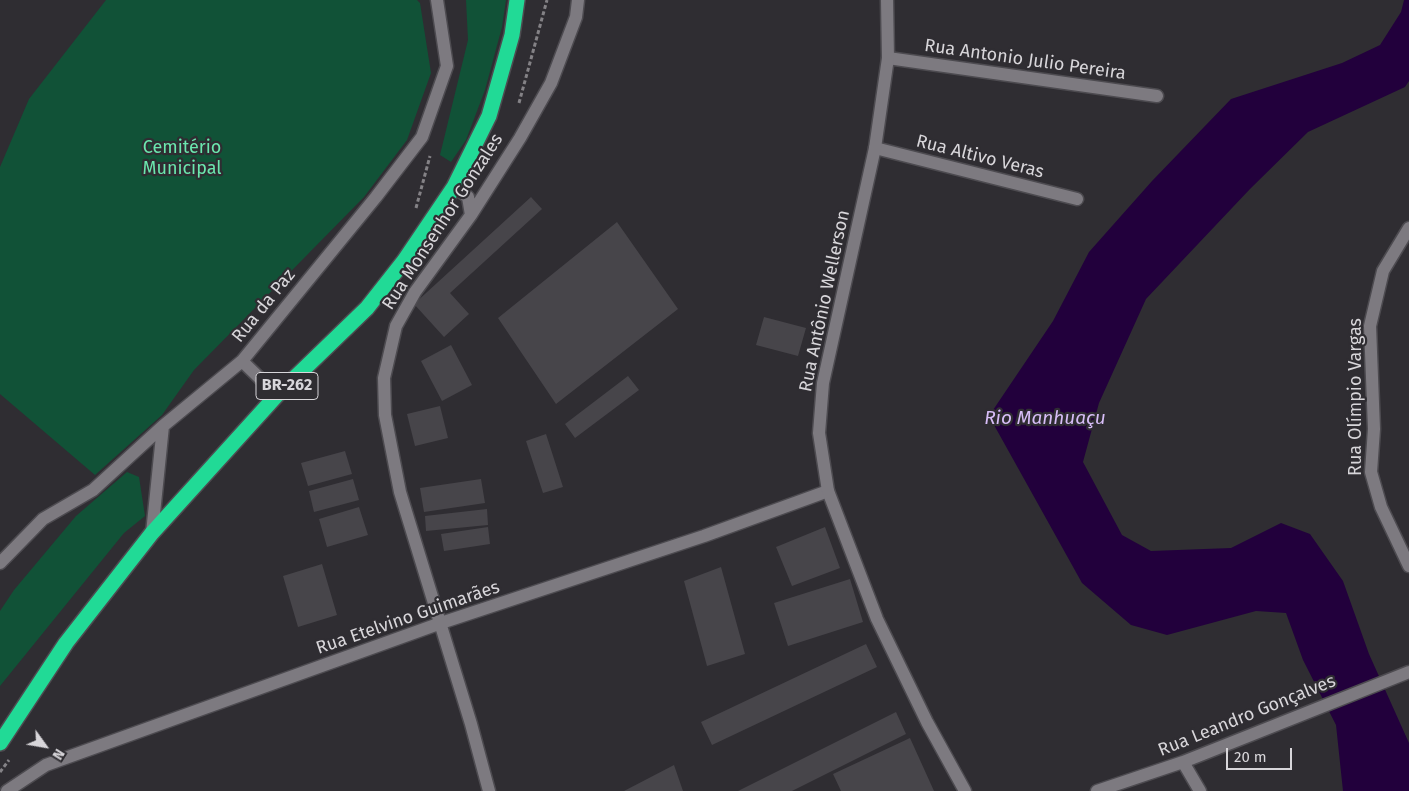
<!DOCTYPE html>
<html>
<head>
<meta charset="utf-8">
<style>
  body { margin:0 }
  #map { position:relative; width:1409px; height:791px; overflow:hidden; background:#2f2d32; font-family:"Fira Sans",sans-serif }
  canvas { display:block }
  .north { position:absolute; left:20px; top:721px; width:50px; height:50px; -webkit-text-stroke:4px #2f2d32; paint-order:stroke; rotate:122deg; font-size:14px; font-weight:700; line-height:20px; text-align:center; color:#d8d6da }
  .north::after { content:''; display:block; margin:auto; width:18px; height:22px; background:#d8d6da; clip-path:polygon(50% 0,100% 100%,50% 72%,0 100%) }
  .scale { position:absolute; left:1226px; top:748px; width:66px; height:22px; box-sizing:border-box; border:2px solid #d8d6da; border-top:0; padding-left:6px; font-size:15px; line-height:18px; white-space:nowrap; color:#d8d6da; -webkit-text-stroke:4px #2f2d32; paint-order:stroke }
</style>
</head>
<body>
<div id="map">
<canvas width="1409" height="791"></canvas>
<div class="north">N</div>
<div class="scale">20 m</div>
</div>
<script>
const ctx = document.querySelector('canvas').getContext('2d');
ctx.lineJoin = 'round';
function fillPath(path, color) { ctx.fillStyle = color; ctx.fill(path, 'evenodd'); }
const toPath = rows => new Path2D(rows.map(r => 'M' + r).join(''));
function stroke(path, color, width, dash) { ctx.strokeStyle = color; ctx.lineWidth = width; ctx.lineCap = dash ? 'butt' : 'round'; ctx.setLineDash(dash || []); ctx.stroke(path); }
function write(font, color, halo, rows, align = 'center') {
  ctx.font = font + ' "Fira Sans",sans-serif'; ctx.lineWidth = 4.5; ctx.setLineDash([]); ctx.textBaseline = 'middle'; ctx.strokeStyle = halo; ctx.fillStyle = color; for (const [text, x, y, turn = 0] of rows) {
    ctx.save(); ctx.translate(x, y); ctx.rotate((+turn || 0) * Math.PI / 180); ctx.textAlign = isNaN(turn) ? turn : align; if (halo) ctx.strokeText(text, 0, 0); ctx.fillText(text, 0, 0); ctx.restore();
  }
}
fillPath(toPath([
  [106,0,417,0,420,3,431,73,407,140,364,197,194,370,162,415,95,475,0,394,0,167,29,99],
  [466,0,506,0,502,27,485,90,466,140,451,162,440,155,468,40],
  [127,472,139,477,145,516,124,533,0,686,0,611,14,590,76,516]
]), '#115237');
fillPath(toPath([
  [1404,0,1409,0,1409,81,1405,87,1308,132,1250,189,1146,299,1099,403,1083,462,1122,535,1151,551,1231,548,1281,523,1310,534,1343,581,1369,654,1409,743,1409,791,1343,791,1336,725,1303,660,1286,613,1256,611,1167,635,1131,625,1082,583,989,416,1053,321,1089,252,1152,181,1231,99,1342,63,1380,45,1401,12]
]), '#22003c');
fillPath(toPath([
  [531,197,542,209,450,293,469,314,444,337,414,304],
  [617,222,678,309,556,404,498,318],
  [764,317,806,328,798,356,756,345],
  [451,345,472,385,442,401,421,361],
  [628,376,639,390,575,438,565,424],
  [440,406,448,438,415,446,407,414],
  [546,434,563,487,543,493,526,441],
  [345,451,352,474,308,486,301,463],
  [353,479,359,500,314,512,309,491],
  [481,479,485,503,424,512,420,488],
  [359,507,368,535,327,547,319,519],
  [487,509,488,525,426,531,425,516],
  [488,527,490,544,444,551,441,534],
  [825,527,840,568,792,586,776,547],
  [322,564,337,615,298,627,283,576],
  [721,567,745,654,707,666,684,581],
  [850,579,863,622,788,646,774,603],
  [866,644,877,667,712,745,701,722],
  [896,712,906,734,792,791,738,791],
  [910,738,934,791,841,791,833,774],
  [674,765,683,791,624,791]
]), '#47454a');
const street = toPath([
  [888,58,1157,96],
  [875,148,1077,199],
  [454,187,468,197,471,215],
  [242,361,277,395],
  [152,533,163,426],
  [0,563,43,519,93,490,163,426,242,361,376,197,422,137,447,66,437,0],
  [1183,762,1200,791],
  [7,791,46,765,441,623,704,536,828,491],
  [489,791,471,724,400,492,385,415,384,378,396,326,415,292,471,215,520,138,551,83,576,17,578,0],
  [1097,791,1183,762,1409,672]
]);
const secondary = toPath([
  [887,0,888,58,875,148,823,383,819,433,828,491,877,619,927,722,965,791],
  [1409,228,1383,271,1370,326,1374,429,1371,472,1381,507,1409,566]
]);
const highway = toPath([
  [0,743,66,643,152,533,277,395,367,308,404,261,454,187,489,116,512,35,517,0]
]);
stroke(street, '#4d4b50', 15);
stroke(secondary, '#4d4b50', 15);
stroke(highway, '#4d4b50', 18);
stroke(toPath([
  [519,103,547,0],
  [416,208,430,156],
  [0,772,9,760]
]), '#848286', 3, [4, 2.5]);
stroke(street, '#7d7a80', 12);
stroke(secondary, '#7d7a80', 12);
stroke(highway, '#21da96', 15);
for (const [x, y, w] of [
  [287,386,62]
]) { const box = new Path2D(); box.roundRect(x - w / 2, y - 13.5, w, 27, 4); ctx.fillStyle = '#2f2d32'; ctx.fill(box); stroke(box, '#d8d6da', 1); }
write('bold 16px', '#d8d6da', null, [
  ["BR-262",287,386]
]);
write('18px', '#d8d6da', '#2f2d32', [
  ["Rua Antonio Julio Pereira",1025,60,8],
  ["Rua Altivo Veras",980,157,14],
  ["Rua Monsenhor Gonzales",443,222,-57],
  ["Rua Antônio Wellerson",825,301,-78],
  ["Rua da Paz",264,306,-51],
  ["Rua Olímpio Vargas",1356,397,-90],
  ["Rua Etelvino Guimarães",408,618,-19],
  ["Rua Leandro Gonçalves",1247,716,-22]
]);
write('18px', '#6be7ae', '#2f2d32', [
  ["Cemitério",182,148],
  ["Municipal",182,169]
]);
write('italic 19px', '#d7bdf7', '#2f2d32', [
  ["Rio Manhuaçu",1045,419]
]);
</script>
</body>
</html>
